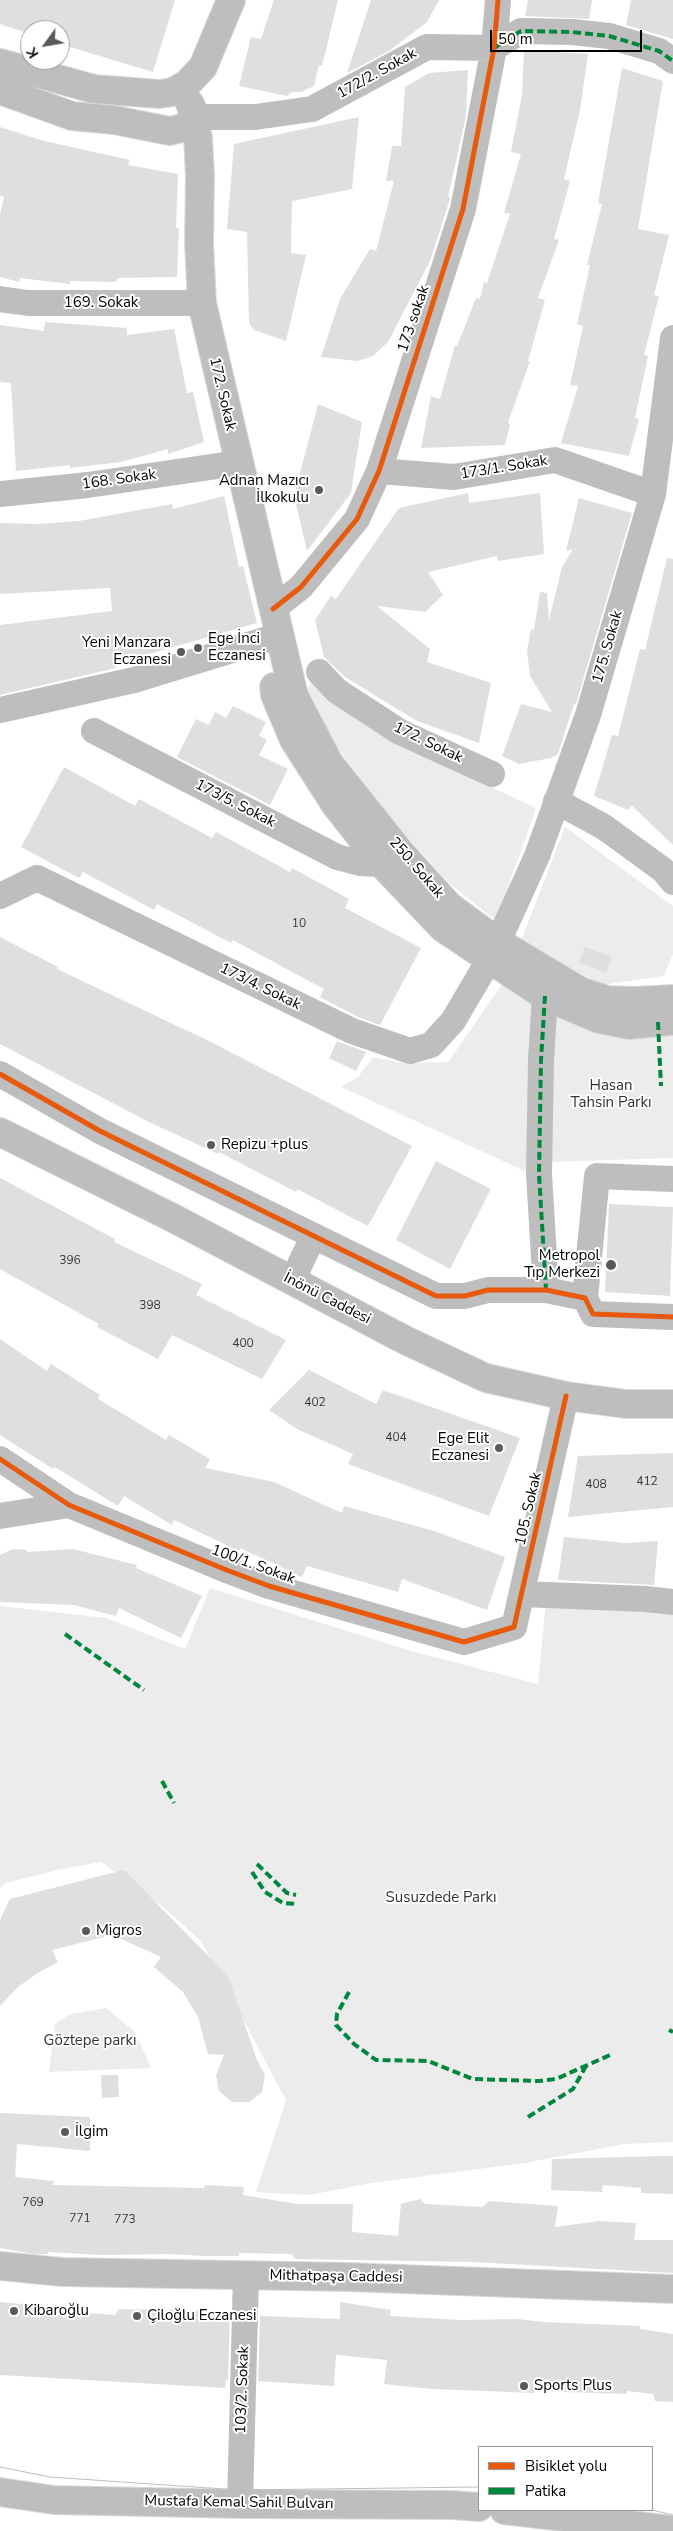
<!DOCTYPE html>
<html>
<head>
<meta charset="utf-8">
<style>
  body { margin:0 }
  #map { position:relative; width:673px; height:2531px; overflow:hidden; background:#fff; font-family:"Nunito Sans",sans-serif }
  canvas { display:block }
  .legend { position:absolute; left:478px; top:2446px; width:175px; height:65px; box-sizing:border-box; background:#fff; border:1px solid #999; margin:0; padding:6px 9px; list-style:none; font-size:15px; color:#000 }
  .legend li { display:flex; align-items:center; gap:10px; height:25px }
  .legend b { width:25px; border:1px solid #999 }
  .north { position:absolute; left:20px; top:20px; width:50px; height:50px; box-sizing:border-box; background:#fff; border:1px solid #999; border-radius:50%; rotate:238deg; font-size:14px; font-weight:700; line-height:20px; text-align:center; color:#000 }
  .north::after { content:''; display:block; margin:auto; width:18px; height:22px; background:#595959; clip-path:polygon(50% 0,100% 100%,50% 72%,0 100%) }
  .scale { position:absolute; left:490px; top:30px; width:152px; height:22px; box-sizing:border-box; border:2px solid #000; border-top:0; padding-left:6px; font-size:15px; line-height:18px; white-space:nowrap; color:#000; -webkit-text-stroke:4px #fff; paint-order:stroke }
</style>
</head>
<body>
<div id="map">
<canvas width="673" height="2531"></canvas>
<ul class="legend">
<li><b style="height:6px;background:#e8590c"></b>Bisiklet yolu</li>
<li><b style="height:6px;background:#00873e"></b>Patika</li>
</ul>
<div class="north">K</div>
<div class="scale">50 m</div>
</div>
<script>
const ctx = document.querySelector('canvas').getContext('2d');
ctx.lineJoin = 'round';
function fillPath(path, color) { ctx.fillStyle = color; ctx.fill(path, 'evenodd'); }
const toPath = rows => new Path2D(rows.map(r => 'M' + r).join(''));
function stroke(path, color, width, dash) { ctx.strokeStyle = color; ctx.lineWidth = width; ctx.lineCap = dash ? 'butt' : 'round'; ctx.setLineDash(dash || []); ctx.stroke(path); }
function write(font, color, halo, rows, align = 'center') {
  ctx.font = font + ' "Nunito Sans",sans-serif'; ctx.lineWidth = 4; ctx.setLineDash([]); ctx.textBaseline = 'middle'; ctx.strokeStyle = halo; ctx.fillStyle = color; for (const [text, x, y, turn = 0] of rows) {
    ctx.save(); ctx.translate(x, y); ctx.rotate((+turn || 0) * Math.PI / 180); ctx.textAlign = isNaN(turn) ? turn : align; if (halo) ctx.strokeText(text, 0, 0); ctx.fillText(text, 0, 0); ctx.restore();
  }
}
fillPath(toPath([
  [314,678,409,748,536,808,496,921,449,883,388,816,328,735,307,689],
  [565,827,673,906,673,954,664,976,602,985,521,941],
  [503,983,533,1003,527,1172,341,1087,358,1077,373,1057,403,1063,448,1062],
  [550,1006,673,1030,673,1158,547,1162],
  [210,1588,411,1651,538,1684,546,1601,673,1614,673,2142,624,2144,525,2163,371,2183,310,2195,256,2192,286,2100,201,1941,162,1906,101,1862,57,1870,6,1883,0,1888,0,1606,106,1618,185,1649],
  [106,2008,135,2032,151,2068,49,2072,55,2024,70,2014]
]), '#ececec');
fillPath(toPath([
  [0,0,175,0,153,72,60,44,60,30,30,30,30,34,0,24],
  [274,0,338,0,322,66,319,65,314,86,301,92,292,92,287,96,239,86,251,37,261,39],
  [371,0,439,0,427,22,389,51,347,73],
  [528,0,592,0,589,19,525,16],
  [631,0,673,0,673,39,626,25],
  [524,50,588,54,580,110,564,179,570,181,554,239,559,240,538,298,545,300,528,361,530,361,508,422,510,425,505,445,421,448,431,396,440,399,455,345,457,346,476,298,480,299,484,282,487,283,510,214,504,213,521,154,511,152,522,95],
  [622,68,663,81,638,229,669,235,654,295,659,296,644,355,648,356,635,418,639,419,629,456,561,443,578,386,570,385,583,326,577,324,590,265,587,265,602,204,598,203],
  [468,70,466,116,448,197,450,197,448,205,430,261,388,342,373,356,357,361,321,357,340,299,370,249,376,251,394,181,386,181,392,146,401,146,405,87,429,73],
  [359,117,352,189,292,201,291,253,306,255,286,341,254,330,249,323,247,232,227,229,234,144],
  [0,127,44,141,130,160,128,165,178,174,176,228,179,228,177,277,117,278,116,282,70,281,70,284,20,278,19,282,0,277,0,215,4,197,0,196],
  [45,322,127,328,127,335,174,329,187,393,193,392,204,442,168,454,168,449,121,462,70,468,70,465,16,471,11,383,0,382,0,325,44,331],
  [318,404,362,422,351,493,307,551,294,496],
  [468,493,469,503,540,493,544,554,498,561,497,556,428,572,443,595,425,612,377,606,430,649,427,662,491,683,479,743,417,721,345,677,324,657,315,620,331,596,336,599,399,508],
  [224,496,239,567,243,566,257,623,156,652,115,662,116,668,0,695,0,625,112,611,110,588,0,594,0,523,37,524,79,521,172,504,173,509],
  [579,498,632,513,576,704,574,704,558,754,551,758,519,764,502,756,521,704,552,712,530,676,527,651,531,629,534,630,540,592,547,593,549,620,562,567,573,549,566,551],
  [667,558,673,559,673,845,632,806,628,810,594,796,612,735,618,736,640,649,645,650],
  [233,706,266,722,259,736,267,740,259,755,288,769,270,805,177,757,196,719,209,725,215,712,226,718],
  [64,767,135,806,139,799,212,838,216,832,290,872,292,868,349,899,345,908,421,948,380,1025,358,1017,320,997,324,989,233,940,231,943,157,904,154,910,83,872,79,878,21,847],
  [0,937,58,967,57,969,209,1041,412,1146,368,1226,297,1189,296,1192,219,1152,218,1154,151,1123,0,1044],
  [585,947,612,957,606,973,579,962],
  [337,1041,366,1052,356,1071,329,1058],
  [436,1161,491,1189,450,1269,396,1240],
  [0,1178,115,1239,114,1242,202,1284,196,1295,286,1340,262,1379,172,1335,158,1359,97,1327,99,1324,0,1269],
  [609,1204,673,1207,670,1296,605,1292],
  [0,1339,47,1371,51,1364,100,1395,98,1399,166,1440,169,1435,210,1459,205,1468,274,1482,342,1513,344,1506,434,1531,505,1557,487,1610,402,1579,398,1592,307,1566,302,1577,240,1548,239,1551,174,1520,172,1525,124,1496,118,1506,55,1467,53,1469,0,1435],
  [309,1370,376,1404,383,1390,520,1438,489,1516,348,1464,353,1454,297,1429,269,1410],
  [673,1453,673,1507,568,1517,578,1456],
  [564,1537,626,1543,658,1541,654,1585,558,1580],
  [13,1549,27,1550,27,1552,73,1549,137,1565,136,1568,202,1596,181,1638,119,1608,116,1616,74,1605,0,1602,0,1555],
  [124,1870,228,1976,257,2060,265,2075,262,2092,249,2102,232,2102,219,2091,216,2075,224,2055,208,2054,198,2017,183,1992,154,1967,161,1957,112,1935,52,1950,58,1962,36,1974,18,1987,0,2006,0,1920,10,1899],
  [101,2075,118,2075,119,2097,102,2098],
  [0,2113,90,2117,90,2151,17,2144,15,2177,54,2181,53,2185,204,2188,205,2185,244,2187,243,2195,297,2204,353,2204,352,2232,398,2236,401,2204,420,2199,425,2204,482,2207,489,2201,558,2206,555,2227,599,2221,636,2223,634,2240,673,2240,673,2273,472,2262,296,2259,291,2254,239,2253,239,2256,204,2256,168,2254,102,2255,48,2252,48,2254,34,2254,0,2248],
  [661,2156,673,2156,673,2194,641,2193,641,2188,603,2185,602,2192,551,2190,552,2159],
  [0,2302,43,2306,46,2310,115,2315,119,2309,230,2311,228,2380,226,2380,225,2388,0,2375],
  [340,2302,391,2310,390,2316,462,2320,518,2319,544,2322,640,2326,640,2329,673,2334,673,2402,655,2401,653,2394,627,2391,626,2394,534,2391,534,2393,510,2392,432,2389,384,2384,387,2360,336,2355,334,2386,258,2381,260,2316,340,2319]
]), '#dfdfdf');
const major = toPath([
  [0,63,94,89,159,94,173,92,187,84,203,67,231,0],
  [0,90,72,116,114,120,170,131,182,128,193,121,194,113,190,104],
  [193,121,198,138,200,176,199,243,202,303,294,696,329,763,400,852,449,906,498,942,580,991,607,1000,635,1001,673,999],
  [274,687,275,695,294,740,335,804,382,864,443,928,545,996,599,1019,629,1025,673,1021],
  [0,1132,173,1218,405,1340,486,1378,566,1396,626,1404,673,1404],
  [0,2266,62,2272,348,2277,673,2289],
  [0,2492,54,2500,240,2504,452,2505,479,2507],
  [504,2510,673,2530]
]);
stroke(major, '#dbdbdb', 30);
stroke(toPath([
  [194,117,255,117,312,109,427,47,494,48,521,31,572,32,609,36,659,51,673,61],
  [0,299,28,303,202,303],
  [379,471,454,477,555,460,653,494],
  [0,494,88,485,238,463],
  [273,609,301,587,357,519,379,471,463,209,494,48,498,0],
  [319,672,337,691,400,732,492,774],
  [0,710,134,680,268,639],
  [94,731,337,857,360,863,382,864],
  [556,801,604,827,663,870,673,882],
  [0,896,37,878,352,1031,410,1051,431,1045,453,1021,489,960],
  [498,942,537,856,588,715,653,494,673,338],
  [545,996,541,1060,539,1174,546,1290],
  [0,1074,100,1131,436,1296,465,1296,488,1290,546,1290,585,1298,593,1314,673,1317],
  [292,1281,313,1237],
  [585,1298,597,1176,673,1179],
  [0,1459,69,1505,224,1569,269,1586,464,1642,514,1627,566,1396],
  [0,1516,69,1505],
  [522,1594,646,1599,673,1602],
  [240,2504,246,2275]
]), '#bebebe', 26);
stroke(major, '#bebebe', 28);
stroke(toPath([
  [0,2467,50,2477,239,2490,479,2487],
  [652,2510,673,2515]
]), '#bebebe', 1);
stroke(toPath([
  [494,48,521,31,572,32,609,36,659,51,673,61],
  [545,996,541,1060,539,1174,546,1290],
  [658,1022,661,1086],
  [65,1634,144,1690],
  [162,1781,174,1803],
  [257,1864,287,1893,296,1895],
  [252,1872,265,1892,283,1903,296,1904],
  [349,1992,337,2014,336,2025,354,2044,376,2060,428,2061,473,2079,539,2081,556,2079,610,2055],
  [669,2030,673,2032],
  [528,2117,573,2089,586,2066]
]), '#00873e', 4, [8, 4]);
stroke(toPath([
  [273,609,301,587,357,519,379,471,463,209,494,48,498,0],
  [0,1074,100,1131,436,1296,465,1296,488,1290,546,1290,585,1298,593,1314,673,1317],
  [0,1459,69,1505,224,1569,269,1586,464,1642,514,1627,566,1396]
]), '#e8590c', 5);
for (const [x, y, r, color] of [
  [319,490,5,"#595959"],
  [198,648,5,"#595959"],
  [181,652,5,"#595959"],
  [211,1145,5,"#595959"],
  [611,1265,6,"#595959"],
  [499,1448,5,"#595959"],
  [86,1931,5,"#595959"],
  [65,2132,5,"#595959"],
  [14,2311,5,"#595959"],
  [137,2316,5,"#595959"],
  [524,2386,5,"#595959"]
]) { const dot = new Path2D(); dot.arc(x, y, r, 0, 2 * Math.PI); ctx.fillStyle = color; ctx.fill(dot); stroke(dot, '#fff', 2); }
write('12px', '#383838', null, [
  ["10",299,924],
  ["396",70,1261],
  ["398",150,1306],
  ["400",243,1344],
  ["402",315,1403],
  ["404",396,1438],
  ["412",647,1482],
  ["408",596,1485],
  ["769",33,2203],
  ["771",80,2219],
  ["773",125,2220]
]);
write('15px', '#000', '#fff', [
  ["172/2. Sokak",377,74,-29],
  ["169. Sokak",101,303],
  ["173 sokak",414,319,-71],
  ["172. Sokak",222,394,77],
  ["173/1. Sokak",504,468,-9],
  ["168. Sokak",119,480,-8],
  ["175. Sokak",608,647,-74],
  ["172. Sokak",428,743,26],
  ["173/5. Sokak",235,804,27],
  ["250. Sokak",416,868,49],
  ["173/4. Sokak",260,987,26],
  ["İnönü Caddesi",327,1299,27],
  ["105. Sokak",529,1509,-77],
  ["100/1. Sokak",253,1565,20],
  ["Mithatpaşa Caddesi",336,2277,1],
  ["103/2. Sokak",243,2390,-88],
  ["Mustafa Kemal Sahil Bulvarı",239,2503,1]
]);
write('15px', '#000', '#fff', [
  ["Adnan Mazıcı",309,481,"right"],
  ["İlkokulu",309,498,"right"],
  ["Ege İnci",208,639],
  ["Eczanesi",208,656],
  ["Yeni Manzara",171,643,"right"],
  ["Eczanesi",171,660,"right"],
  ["Repizu +plus",221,1145],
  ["Metropol",600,1256,"right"],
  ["Tıp Merkezi",600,1273,"right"],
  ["Ege Elit",489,1439,"right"],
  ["Eczanesi",489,1456,"right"],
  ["Migros",96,1931],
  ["İlgim",75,2132],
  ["Kibaroğlu",24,2311],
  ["Çiloğlu Eczanesi",147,2316],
  ["Sports Plus",534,2386]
], 'left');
write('15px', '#333', '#fff', [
  ["Hasan",611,1086],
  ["Tahsin Parkı",611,1103],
  ["Susuzdede Parkı",441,1898],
  ["Göztepe parkı",90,2041]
]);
</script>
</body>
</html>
